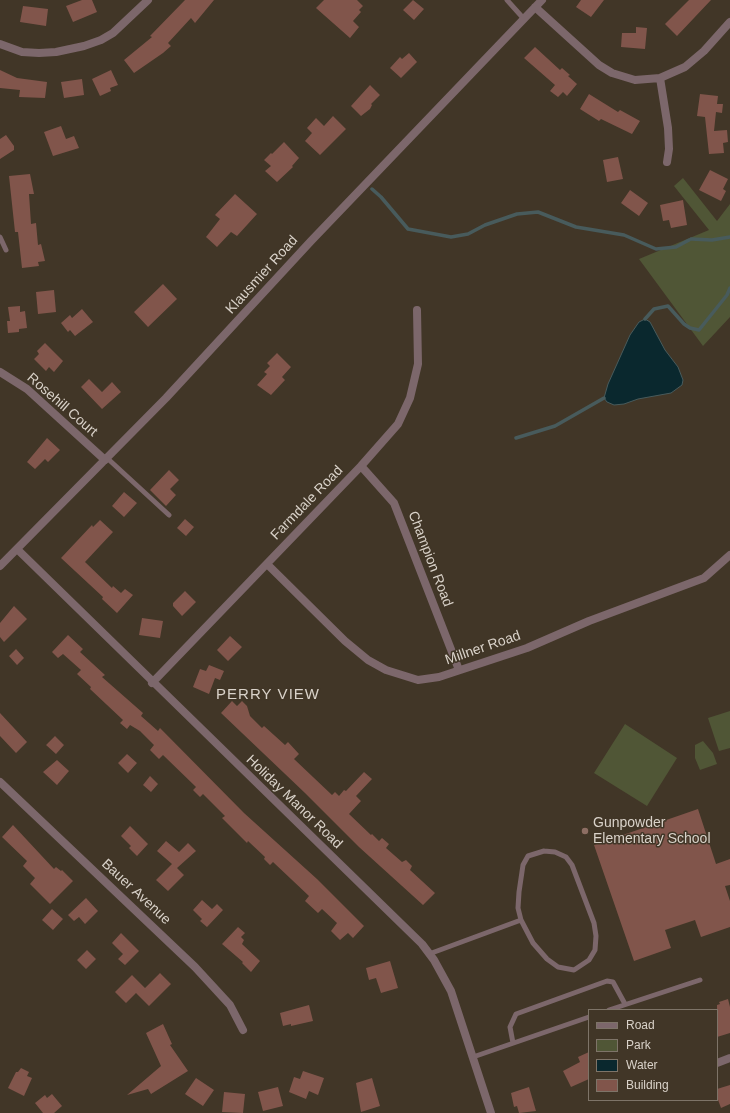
<!DOCTYPE html>
<html>
<head>
<meta charset="utf-8">
<style>
  body { margin:0 }
  #map { position:relative; width:730px; height:1113px; overflow:hidden; background:#413627; font-family:Helvetica,sans-serif }
  canvas { display:block }
  .legend { position:absolute; left:588px; top:1009px; width:130px; height:92px; box-sizing:border-box; background:#413627; border:1px solid #7e7468; margin:0; padding:5px 7px; list-style:none; font-size:12px; color:#d9d2c9 }
  .legend li { display:flex; align-items:center; gap:8px; height:20px }
  .legend b { width:20px; border:1px solid #7e7468 }
</style>
</head>
<body>
<div id="map">
<canvas width="730" height="1113"></canvas>
<ul class="legend">
<li><b style="height:5px;background:#7c676b"></b>Road</li>
<li><b style="height:11px;background:#505636"></b>Park</li>
<li><b style="height:11px;background:#0a282e"></b>Water</li>
<li><b style="height:11px;background:#81554b"></b>Building</li>
</ul>
</div>
<script>
const ctx = document.querySelector('canvas').getContext('2d');
ctx.lineJoin = 'round';
function fillPath(path, color) { ctx.fillStyle = color; ctx.fill(path, 'evenodd'); }
const toPath = rows => new Path2D(rows.map(r => 'M' + r).join(''));
function stroke(path, color, width, dash) { ctx.strokeStyle = color; ctx.lineWidth = width; ctx.lineCap = dash ? 'butt' : 'round'; ctx.setLineDash(dash || []); ctx.stroke(path); }
function write(font, color, halo, rows, align = 'center') {
  ctx.font = font + ' Helvetica,sans-serif'; ctx.lineWidth = 3; ctx.setLineDash([]); ctx.textBaseline = 'middle'; ctx.strokeStyle = halo; ctx.fillStyle = color; for (const [text, x, y, turn = 0] of rows) {
    ctx.save(); ctx.translate(x, y); ctx.rotate((+turn || 0) * Math.PI / 180); ctx.textAlign = isNaN(turn) ? turn : align; if (halo) ctx.strokeText(text, 0, 0); ctx.fillText(text, 0, 0); ctx.restore();
  }
}
fillPath(toPath([
  [683,178,717,221,730,204,730,317,703,346,639,259,709,230,674,186],
  [730,711,730,748,719,751,708,718],
  [625,724,677,758,647,806,594,773],
  [703,741,713,753,717,764,700,770,695,758,695,745]
]), '#505636');
const water = toPath([
  [645,319,650,322,665,350,678,367,683,380,682,385,671,393,638,399,624,404,614,405,607,402,604,398,608,384,630,335,639,322,645,319]
]);
fillPath(water, '#0a282e');
stroke(water, '#485b5c', 1);
stroke(toPath([
  [372,189,381,197,408,229,451,237,468,234,485,225,517,214,538,212,576,227,624,235,656,249,676,247,689,240],
  [691,239,712,240,730,237],
  [645,319,654,309,668,306,684,324,690,328,699,330,727,295,730,288],
  [516,438,555,426,604,398]
]), '#485b5c', 3.5);
fillPath(toPath([
  [82,0,92,0,97,12,73,22,66,6],
  [185,0,214,0,195,23,191,18,168,43,171,46,163,53,134,73,124,60,152,37,150,36],
  [324,0,357,0,363,6,359,10,361,12,353,21,359,27,350,38,316,8],
  [413,0,424,9,414,20,403,10],
  [581,0,604,0,591,17,576,7],
  [689,0,711,0,677,36,665,24],
  [23,6,48,9,46,26,20,22],
  [636,27,647,28,645,49,621,47,622,33,636,33],
  [535,47,560,70,562,68,570,75,568,76,577,84,567,96,563,92,558,97,550,91,555,85,524,58],
  [409,53,417,62,401,78,390,68,400,57,402,59],
  [0,70,17,78,47,82,45,98,19,97,20,90,0,88],
  [111,70,118,85,110,88,111,91,100,96,92,79],
  [82,79,84,95,64,98,61,82],
  [370,85,380,95,371,104,372,105,370,109,361,116,351,106],
  [589,94,618,112,620,110,640,121,632,134,601,119,599,121,580,109],
  [700,94,718,96,717,104,723,104,722,113,716,112,714,131,727,130,728,142,723,143,724,153,709,154,705,117,697,116],
  [333,116,346,129,320,155,305,141,312,133,307,128,316,118,324,126],
  [61,126,66,139,74,136,79,148,53,156,44,132],
  [6,135,14,146,14,150,0,159,0,139],
  [284,142,299,158,292,166,293,167,277,182,265,171,271,166,264,160,271,153,272,154],
  [618,157,623,179,607,182,603,160],
  [710,170,728,179,723,189,726,191,721,201,699,190],
  [30,174,34,194,29,194,31,224,36,223,38,245,41,244,45,261,38,262,39,266,22,268,18,232,15,232,9,176],
  [630,190,648,203,639,216,621,203],
  [235,194,257,214,237,236,231,232,217,247,206,237,220,219,215,215],
  [683,200,687,225,671,228,669,220,663,221,660,205],
  [163,284,177,299,148,327,134,312],
  [54,290,56,312,38,314,36,292],
  [20,306,20,312,25,311,27,328,19,329,19,332,8,333,7,321,10,321,8,307],
  [82,309,93,322,75,336,70,330,68,332,61,323,70,315,72,318],
  [45,343,63,361,54,372,49,367,46,371,34,359,39,354,37,351],
  [277,353,291,367,282,377,285,380,271,395,257,385,267,374,264,372,270,366,267,363],
  [89,379,102,392,112,382,121,392,102,409,81,387],
  [47,438,60,450,48,462,45,459,35,469,27,462],
  [169,470,179,480,170,489,176,495,166,506,150,490],
  [124,492,137,503,124,517,112,506],
  [185,519,194,527,186,536,177,528],
  [100,520,113,532,85,562,112,588,113,586,121,593,125,589,133,595,117,613,102,599,103,597,61,558,92,525,93,527],
  [185,591,196,602,182,616,173,606,173,603],
  [14,606,27,619,4,642,0,637,0,623],
  [142,618,163,621,160,638,139,635],
  [68,635,83,649,80,652,105,675,102,677,143,713,141,716,158,731,160,728,244,813,317,879,364,926,353,938,348,933,340,940,331,931,337,923,322,909,318,913,305,901,309,896,273,862,270,865,264,859,265,857,248,841,247,843,222,818,225,816,203,794,200,797,193,790,196,787,163,755,159,759,150,750,154,745,140,731,130,725,127,729,120,723,123,720,90,689,91,687,77,674,81,670,63,654,58,658,52,652],
  [230,636,242,647,228,661,217,650],
  [16,649,24,658,17,665,9,656],
  [209,665,224,671,220,680,215,678,209,694,193,687,200,669,206,671],
  [232,701,237,706,242,701,247,706,250,716,262,728,264,726,285,745,288,742,299,754,294,759,332,795,335,792,339,796,344,790,346,791,364,772,372,779,356,796,361,801,349,814,371,835,372,834,379,841,382,838,389,844,386,848,402,862,406,860,412,866,410,870,435,893,423,905,359,847,305,793,221,713],
  [0,713,27,742,16,753,0,736],
  [55,736,64,745,56,754,46,745],
  [127,754,137,763,128,773,118,763],
  [57,760,69,771,57,785,43,772],
  [150,776,158,784,151,792,143,785],
  [698,809,716,864,730,859,730,885,725,886,730,901,730,927,701,937,695,920,665,930,671,948,634,961,594,845],
  [13,825,54,869,56,867,61,871,62,870,73,881,50,904,30,884,35,878,23,866,27,861,2,837],
  [130,826,148,844,137,856,129,848,131,846,121,836],
  [166,841,179,852,188,843,196,851,177,868,184,875,168,891,156,880,172,864,157,851],
  [86,898,98,911,85,924,79,917,74,921,68,915],
  [202,900,212,909,217,904,223,910,207,927,200,921,202,919,193,910],
  [52,909,63,919,53,930,42,920],
  [238,927,245,933,241,937,244,940,242,944,260,961,251,972,242,963,243,962,222,944],
  [121,933,139,951,125,965,118,959,123,954,112,943],
  [87,950,96,959,86,969,77,960],
  [390,961,398,988,381,993,376,978,369,980,366,968],
  [160,973,171,984,149,1006,136,993,126,1003,115,992,132,975,145,988],
  [728,999,730,1007,730,1033,717,1037,717,1005,720,1004,719,1002],
  [309,1005,313,1021,291,1026,291,1024,283,1026,280,1013],
  [163,1024,172,1044,170,1045,188,1071,151,1094,148,1089,127,1095,161,1066,146,1033],
  [589,1052,589,1079,571,1087,563,1071,580,1062,578,1057],
  [21,1068,29,1072,27,1076,32,1078,24,1096,8,1088,16,1072,18,1072],
  [303,1071,324,1078,318,1095,309,1091,306,1099,289,1092,294,1077,300,1079],
  [196,1078,214,1090,203,1106,185,1094],
  [372,1078,380,1106,361,1112,356,1083],
  [730,1085,730,1104,721,1108,717,1097,717,1089],
  [278,1087,283,1106,263,1111,258,1092],
  [529,1087,536,1111,519,1113,517,1106,514,1107,511,1093],
  [224,1092,245,1094,243,1113,222,1112],
  [52,1094,62,1106,54,1113,43,1113,35,1103,45,1095,47,1098]
]), '#81554b');
stroke(toPath([
  [507,0,524,19],
  [0,237,6,250],
  [107,458,169,515],
  [544,851,555,852,566,857,572,865,594,923,596,936,595,950,589,960,574,970,558,967,547,959,533,943,521,920,518,908,519,892,523,865,528,856,544,851],
  [429,954,521,920],
  [609,1010,700,980],
  [513,1043,510,1027,516,1014,607,981,613,982,625,1004],
  [473,1057,589,1017]
]), '#7c676b', 5);
stroke(toPath([
  [535,7,599,65,612,73,635,80,660,78,685,67,704,51,730,22],
  [0,44,22,52,39,53,56,52,84,46,101,40,113,33,148,0],
  [660,78,668,128,669,149,667,162],
  [0,372,27,389,105,460],
  [361,466,394,503,459,670],
  [17,549,422,944,434,960,451,991,491,1113],
  [267,564,345,641,368,660,386,670,418,680,439,677,527,648,589,621,704,578,730,555],
  [0,566,166,398,311,241,542,0],
  [152,683,361,466,398,424,410,398,418,364,417,310],
  [0,782,195,967,230,1005,243,1030],
  [717,1063,730,1058]
]), '#7c676b', 8);
for (const [x, y, r, color] of [
  [585,831,4,"#8d6e63"]
]) { const dot = new Path2D(); dot.arc(x, y, r, 0, 2 * Math.PI); ctx.fillStyle = color; ctx.fill(dot); stroke(dot, '#413627', 1.5); }
write('14px', '#d9d2c9', '#413627', [
  ["Klausmier Road",262,275,-48],
  ["Rosehill Court",62,405,41],
  ["Farmdale Road",307,503,-46],
  ["Champion Road",430,559,69],
  ["Millner Road",483,648,-19],
  ["Holiday Manor Road",294,802,44],
  ["Bauer Avenue",136,892,43]
]);
write('14px', '#d9d2c9', '#413627', [
  ["Gunpowder",593,823],
  ["Elementary School",593,839]
], 'left');
ctx.letterSpacing = '1px';
write('15px', '#d9d2c9', '#413627', [
  ["PERRY VIEW",268,695]
]);
ctx.letterSpacing = '0px';
</script>
</body>
</html>
